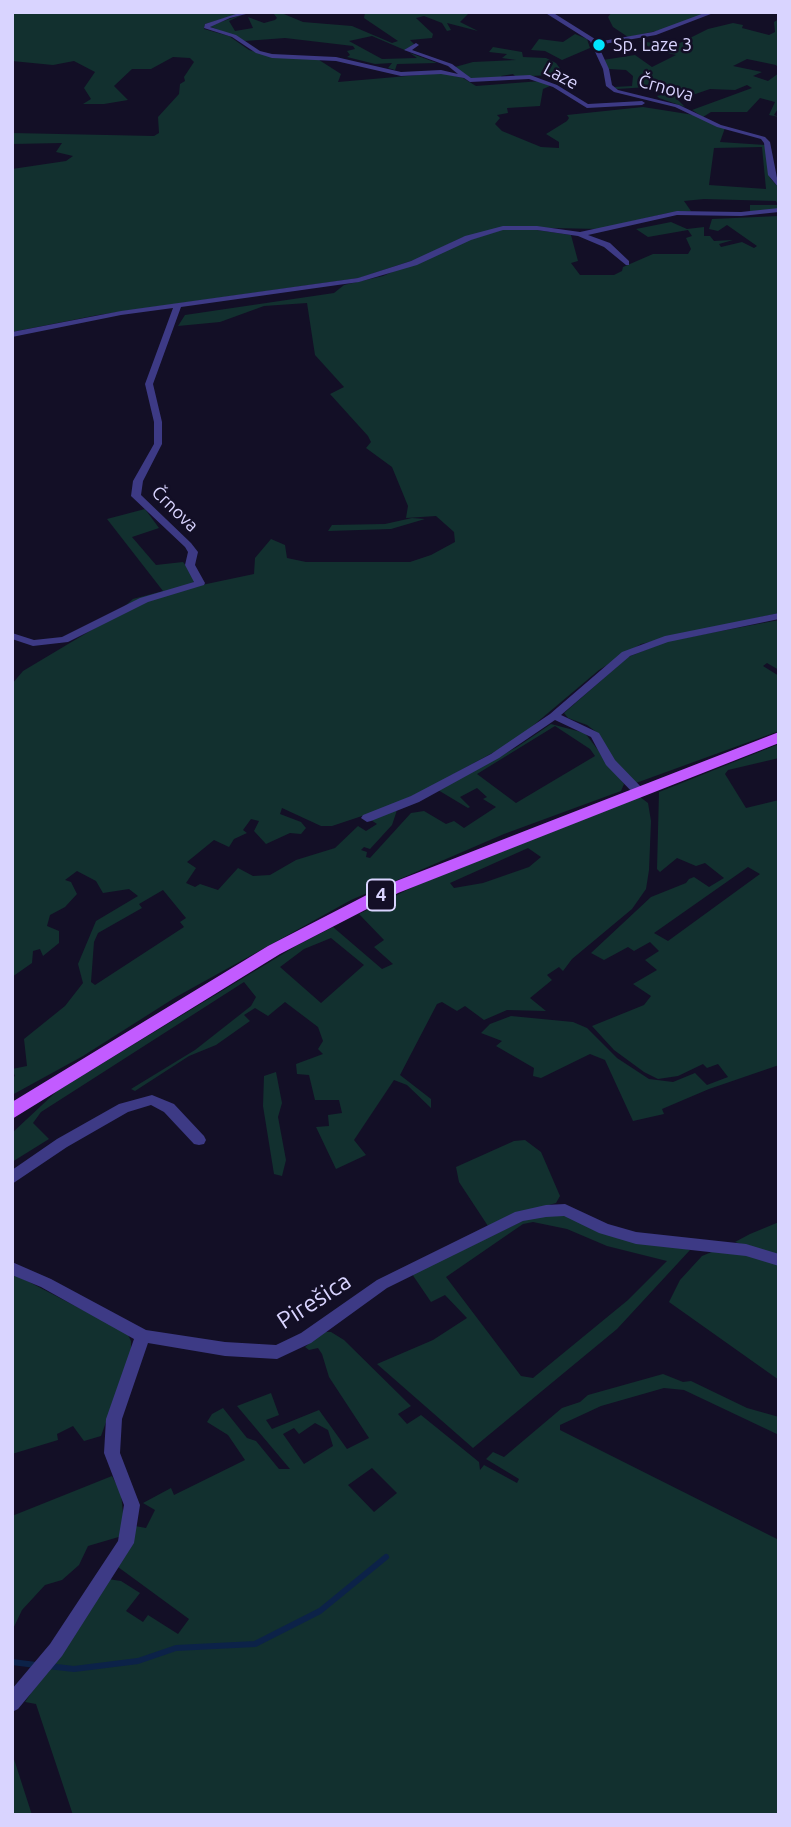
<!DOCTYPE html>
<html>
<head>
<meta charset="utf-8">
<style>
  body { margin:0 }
  #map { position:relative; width:791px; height:1827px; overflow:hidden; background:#130f26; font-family:Ubuntu,sans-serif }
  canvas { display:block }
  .frame { position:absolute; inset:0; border:14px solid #d9d4ff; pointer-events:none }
</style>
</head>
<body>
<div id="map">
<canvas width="791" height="1827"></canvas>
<div class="frame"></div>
</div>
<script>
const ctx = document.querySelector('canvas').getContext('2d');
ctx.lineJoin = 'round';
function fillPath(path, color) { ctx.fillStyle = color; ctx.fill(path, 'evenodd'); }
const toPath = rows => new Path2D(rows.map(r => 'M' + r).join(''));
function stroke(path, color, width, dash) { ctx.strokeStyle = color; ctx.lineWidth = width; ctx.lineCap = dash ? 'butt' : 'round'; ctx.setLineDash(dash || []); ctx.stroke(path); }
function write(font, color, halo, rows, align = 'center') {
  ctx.font = font + ' Ubuntu,sans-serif'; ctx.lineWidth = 5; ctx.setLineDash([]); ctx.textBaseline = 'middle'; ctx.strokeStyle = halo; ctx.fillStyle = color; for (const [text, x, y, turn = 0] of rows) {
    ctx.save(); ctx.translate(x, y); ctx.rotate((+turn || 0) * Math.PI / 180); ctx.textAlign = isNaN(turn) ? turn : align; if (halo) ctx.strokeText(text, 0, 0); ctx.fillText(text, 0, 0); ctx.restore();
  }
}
fillPath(toPath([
  [12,12,245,12,205,24,204,29,229,36,249,50,263,54,316,58,341,74,338,82,442,73,463,78,476,86,541,81,550,86,543,89,540,106,507,108,508,113,497,115,500,118,495,124,502,131,541,147,559,148,559,142,546,134,567,121,569,118,567,115,643,107,694,115,725,128,720,142,765,145,770,178,779,188,779,209,750,213,750,205,778,205,776,201,704,199,684,201,691,211,668,213,599,229,503,227,461,238,420,258,359,278,98,315,12,332,12,169,66,161,73,156,56,152,62,143,12,144,12,133,154,136,159,133,158,117,179,94,180,84,185,81,184,77,194,62,190,58,173,57,151,69,132,69,114,86,128,100,104,104,83,104,91,99,84,88,95,72,74,61,53,65,12,61],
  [762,147,766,189,709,185,714,148],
  [279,12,303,22,352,26,392,43,398,41,364,18,365,13,470,12,460,22,478,31,447,23,451,30,447,31,442,23,424,16,416,18,433,34,432,38,410,40,415,45,406,49,407,51,372,36,349,41,382,59,417,58,410,53,437,63,397,64,395,70,388,68,392,63,375,64,347,57,350,55,347,51,355,49,353,46,285,38,245,41,209,26,244,14,229,21,235,31,253,28,248,17,264,23,275,20,277,18,274,14],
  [612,12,710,12,666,29,628,37,613,27,608,17],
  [779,19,779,69,776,65,747,59,733,66,762,72,753,76,768,81,779,73,779,107,774,115,779,117,769,115,775,102,760,98,747,112,711,112,703,117,692,110,752,88,747,85,735,90,710,89,678,100,685,107,659,98,657,96,673,92,663,86,617,89,614,87,632,86,633,76,626,70,609,69,603,60,635,55,652,67,676,55,655,50,639,41,674,46,708,29,733,23,743,25,742,28,769,35,775,32,774,22],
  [575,34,587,39,590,48,562,60,545,51,531,50,539,39,563,42],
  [493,47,522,52,523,57,546,58,556,63,564,74,516,77,513,74,501,76,503,79,471,79,455,67,473,62,516,60,502,58,507,54,489,52],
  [779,216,779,613,641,644,599,670,516,740,421,792,383,809,332,826,321,826,282,808,280,814,301,822,306,828,301,834,290,833,266,844,254,831,259,821,251,819,243,830,247,833,234,839,229,847,214,840,187,862,196,868,186,883,195,887,200,884,218,890,238,868,253,876,270,875,296,860,335,848,358,826,366,831,377,824,371,820,397,810,392,825,370,849,364,847,361,850,367,852,366,857,370,858,411,813,424,811,446,824,454,821,464,828,496,807,483,799,487,797,477,788,460,797,470,807,468,808,438,790,517,747,551,724,585,733,624,784,621,791,504,834,351,900,176,997,83,1056,12,1095,12,1078,15,1076,12,1069,27,1066,24,1039,65,1006,83,983,78,964,96,921,138,896,129,889,103,893,96,881,77,871,65,880,71,882,77,894,65,907,50,915,47,926,59,931,59,943,43,956,40,949,33,951,32,963,12,977,12,684,23,671,110,619,133,599,163,591,107,519,145,509,159,528,132,537,156,565,183,562,195,577,193,584,197,586,254,574,255,558,271,539,285,545,287,558,306,562,410,562,431,555,455,542,454,532,436,516,406,518,408,506,392,467,366,448,371,442,368,436,330,394,344,387,315,355,307,303,264,306,220,322,178,326,185,315,334,293,344,285,383,276,459,243,501,230,530,229,571,235,578,261,571,263,580,275,614,275,622,271,623,267,653,254,688,254,691,249,686,238,692,236,688,230,648,237,636,229,671,222,687,229,704,227,704,236,710,236,714,241,733,240,719,244,721,247,742,242,754,248,757,246,727,225,718,231,709,229,712,219],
  [555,726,590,749,595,756,516,803,477,774],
  [163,890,186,918,180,922,184,927,95,985,91,982,94,942,98,933,142,908,139,904],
  [412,518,425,519,391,529,328,531,332,525,385,524],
  [779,620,779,670,767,663,763,666,779,676,779,731,636,783,622,774,599,734,587,725,568,718,564,713,628,657,668,641],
  [779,744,779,758,728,770,725,774,746,808,779,800,779,1065,709,1089,662,1109,664,1114,633,1121,605,1060,590,1054,541,1078,533,1076,534,1068,496,1046,502,1041,481,1033,490,1024,511,1016,573,1022,587,1028,617,1058,649,1079,673,1082,695,1073,707,1085,728,1077,718,1064,707,1068,703,1064,678,1076,658,1079,644,1072,614,1050,592,1026,644,1005,651,996,633,984,657,970,645,960,659,951,650,942,634,951,628,947,604,960,591,953,651,897,686,883,689,879,694,877,709,887,724,878,705,863,696,866,677,858,660,872,657,869,659,792],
  [748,867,760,874,668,941,654,933],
  [640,797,648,803,651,821,649,870,646,889,632,909,572,959,563,971,559,967,547,975,552,980,530,998,546,1011,507,1010,484,1020,465,1006,457,1011,442,1002,437,1004,400,1075,431,1099,431,1108,407,1085,394,1080,354,1140,366,1155,336,1169,316,1127,329,1126,328,1115,342,1113,339,1100,315,1100,309,1075,297,1074,296,1064,323,1054,318,1049,323,1041,318,1027,285,1002,268,1016,255,1008,244,1015,250,1021,216,1045,189,1056,135,1091,131,1089,195,1050,251,1006,256,997,244,982,41,1112,33,1123,49,1139,12,1162,12,1133,57,1091,296,946,333,927,382,969,393,964,374,947,384,940,359,914,415,886],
  [528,848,541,857,529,867,483,883,454,888,450,883],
  [331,938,364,965,321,1003,280,967,304,949],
  [276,1072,282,1103,278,1117,286,1160,282,1176,274,1174,263,1106,264,1076],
  [525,1140,541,1152,560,1196,556,1203,517,1214,488,1226,459,1182,456,1167,514,1141],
  [552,1215,569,1216,690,1250,617,1329,473,1448,377,1364,433,1340,467,1318,445,1295,431,1302,412,1274,529,1218],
  [533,1222,567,1229,607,1246,667,1261,628,1300,533,1378,521,1376,446,1277,523,1224],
  [779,1222,779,1257,735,1242,750,1234],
  [732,1249,779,1265,779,1380,669,1302,680,1280,702,1256,714,1251],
  [12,1273,127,1333,131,1341,131,1353,101,1436,84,1441,73,1426,57,1434,58,1440,12,1454],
  [323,1332,331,1332,344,1340,411,1406,398,1414,407,1424,421,1415,479,1462,480,1470,484,1465,517,1483,519,1479,486,1459,493,1452,504,1457,562,1408,580,1402,588,1395,663,1374,683,1382,691,1381,747,1408,779,1417,779,1435,684,1390,664,1388,601,1406,560,1425,560,1430,779,1540,779,1815,73,1815,36,1704,25,1702,108,1579,121,1581,140,1593,126,1611,143,1622,148,1615,178,1634,189,1619,118,1567,135,1526,146,1528,155,1510,143,1503,171,1488,174,1495,245,1460,228,1435,207,1422,212,1414,223,1408,247,1438,256,1441,279,1469,290,1469,237,1406,271,1393,279,1415,266,1420,272,1429,319,1410,347,1449,369,1438,329,1377,322,1354,318,1348,309,1350,305,1347],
  [315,1423,328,1430,333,1446,304,1464,283,1434,294,1428,299,1434],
  [372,1468,397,1493,374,1512,348,1485],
  [112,1476,121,1493,124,1523,122,1536,88,1546,79,1565,62,1580,45,1585,22,1610,12,1631,12,1516],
  [12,1753,32,1815,12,1815]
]), '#12302f');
stroke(toPath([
  [12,1662,36,1665],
  [48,1666,74,1669,138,1661,176,1648,255,1644,320,1611,386,1557]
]), '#0c2248', 6);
fillPath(toPath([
  [242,12,254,12,230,18,210,27,236,35,260,51,272,54,336,57,401,72,441,70,458,74,448,66,404,50,416,43,419,45,412,50,452,64,471,78,530,75,557,85,588,104,642,101,645,103,642,105,587,108,553,87,529,79,470,82,464,78,441,74,401,76,336,61,272,58,256,53,232,37,204,28,205,24,242,12],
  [544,12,552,12,595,39,597,42,653,32,707,12,716,12,656,35,598,45,609,69,612,85,618,90,679,105,721,125,765,137,770,142,779,188,768,175,764,143,761,139,717,127,675,107,614,92,606,86,603,69,590,41,544,12],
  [779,208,779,212,741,216,677,215,588,235,610,243,629,261,629,265,626,265,604,247,578,236,537,230,503,230,471,240,417,265,359,282,181,307,153,384,162,422,162,444,143,481,141,495,191,543,198,552,195,565,205,583,204,585,148,602,68,642,33,646,12,639,12,633,34,640,62,637,140,598,194,582,185,565,188,552,185,547,131,496,133,481,154,444,154,422,145,384,173,308,121,315,12,337,12,332,121,311,358,278,411,261,465,236,503,226,537,226,580,232,677,211,741,212,779,208],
  [779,613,779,619,668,642,630,656,561,715,599,733,615,760,644,790,646,793,644,796,636,796,606,765,591,737,555,720,499,758,419,802,371,821,367,822,361,818,363,815,411,796,491,754,550,714,622,652,665,636,779,613],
  [152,1095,174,1104,204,1136,206,1140,204,1144,199,1145,194,1144,164,1112,151,1105,128,1112,67,1147,12,1184,12,1170,57,1139,119,1104,152,1095],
  [565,1204,608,1224,636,1232,746,1244,779,1254,779,1266,746,1256,636,1244,599,1233,564,1216,546,1217,523,1221,387,1288,311,1343,277,1359,225,1356,148,1343,122,1419,120,1453,140,1505,134,1543,62,1656,18,1709,12,1712,12,1689,50,1644,118,1541,124,1505,104,1453,106,1419,134,1339,41,1287,12,1275,12,1262,51,1279,146,1330,225,1342,276,1345,301,1333,377,1280,515,1212,546,1205,565,1204]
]), '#3d3a85');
fillPath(toPath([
  [779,732,779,743,398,893,280,954,12,1119,12,1102,268,946,386,885,779,732]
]), '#c25bff');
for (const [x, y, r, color] of [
  [599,45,7,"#00e5ff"]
]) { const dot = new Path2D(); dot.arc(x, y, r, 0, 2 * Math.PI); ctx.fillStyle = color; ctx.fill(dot); stroke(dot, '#130f26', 2.5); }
write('18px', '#d9d4ff', '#130f26', [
  ["Sp. Laze 3",613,45]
], 'left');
write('18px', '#d9d4ff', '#130f26', [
  ["Laze",561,76,28],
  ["Črnova",666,88,16],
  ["Črnova",175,509,44]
]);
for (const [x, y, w] of [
  [381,895,28]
]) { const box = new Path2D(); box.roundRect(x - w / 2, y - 15.5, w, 31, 5); ctx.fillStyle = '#130f26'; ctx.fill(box); stroke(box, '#d9d4ff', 2); }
write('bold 19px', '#d9d4ff', null, [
  ["4",381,895]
]);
write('24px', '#d9d4ff', '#130f26', [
  ["Pirešica",314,1301,-33]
]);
</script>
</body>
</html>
